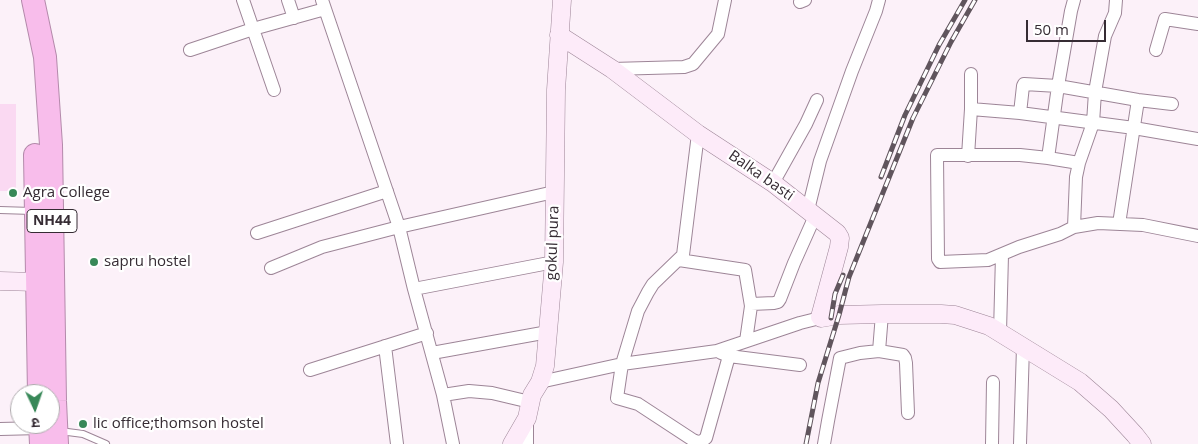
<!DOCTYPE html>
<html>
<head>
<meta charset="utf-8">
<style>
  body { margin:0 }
  #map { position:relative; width:1198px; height:444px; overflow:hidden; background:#fcf1f9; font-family:"Open Sans","Noto Sans Devanagari",sans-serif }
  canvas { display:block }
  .north { position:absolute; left:10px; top:384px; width:50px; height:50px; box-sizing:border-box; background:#fff; border:1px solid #afabae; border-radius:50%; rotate:177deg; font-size:14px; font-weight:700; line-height:20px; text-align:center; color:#362c34 }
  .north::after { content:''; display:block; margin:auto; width:18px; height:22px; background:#388858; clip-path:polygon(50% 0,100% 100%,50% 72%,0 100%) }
  .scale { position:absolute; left:1026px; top:20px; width:80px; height:22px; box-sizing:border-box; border:2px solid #362c34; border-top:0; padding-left:6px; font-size:15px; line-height:18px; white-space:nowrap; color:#362c34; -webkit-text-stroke:4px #fff; paint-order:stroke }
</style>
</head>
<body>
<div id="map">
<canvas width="1198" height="444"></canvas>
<div class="north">उ</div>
<div class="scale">50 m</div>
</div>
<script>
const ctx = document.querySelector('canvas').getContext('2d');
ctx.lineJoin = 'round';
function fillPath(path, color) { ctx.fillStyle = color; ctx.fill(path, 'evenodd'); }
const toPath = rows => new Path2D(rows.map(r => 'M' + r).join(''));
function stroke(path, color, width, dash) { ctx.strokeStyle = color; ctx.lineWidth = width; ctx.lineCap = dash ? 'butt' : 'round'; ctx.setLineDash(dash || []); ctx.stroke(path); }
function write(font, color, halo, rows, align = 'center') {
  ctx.font = font + ' "Open Sans",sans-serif'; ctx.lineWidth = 4.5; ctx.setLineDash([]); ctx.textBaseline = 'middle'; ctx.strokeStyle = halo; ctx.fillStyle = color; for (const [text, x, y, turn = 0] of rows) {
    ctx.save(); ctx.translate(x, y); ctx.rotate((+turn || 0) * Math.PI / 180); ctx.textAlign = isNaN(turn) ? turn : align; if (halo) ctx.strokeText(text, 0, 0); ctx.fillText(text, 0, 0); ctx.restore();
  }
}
fillPath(toPath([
  [0,104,16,104,16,191,0,191]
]), '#fad9f2');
const lane = toPath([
  [0,210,32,211],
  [60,431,83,434,106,444]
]);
const street = toPath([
  [243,0,274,90],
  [288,0,294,18],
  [322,0,399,227,414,289,443,395,453,444],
  [1116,0,1115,13,1105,36,1095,92,1093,123,1079,163,1048,158,1020,155,937,155,938,259,940,262,988,260,1019,247,1060,234,1074,227,1098,223,1143,225,1198,236],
  [800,2,805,0],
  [190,50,253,29,325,9],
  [1156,50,1165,19,1198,24],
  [612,69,684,67,693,64,718,34,725,0],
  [971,109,1020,113,1134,128,1198,139],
  [1020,113,1023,86,1024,84,1058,86,1138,100,1172,104],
  [698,134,683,255,653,284,648,292,638,311,622,364,617,398,638,404,693,440,698,442,702,441,706,438,729,356],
  [968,156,971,109,971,74],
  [1048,158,1058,86,1071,11,1074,0],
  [773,183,806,124,817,100],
  [808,210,820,161,852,71,876,11,879,0],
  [1119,224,1138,100],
  [1074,227,1076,177,1079,163],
  [257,233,387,191],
  [679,260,745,270,751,306,746,341],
  [271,268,322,247,399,227,554,192],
  [414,289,554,262],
  [751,304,774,303,778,302,780,299,794,263,815,216],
  [1000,332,1002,255],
  [385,346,397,444],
  [879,351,882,314],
  [432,353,548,332],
  [721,353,729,356,800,365],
  [310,370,427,333],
  [540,382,622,364,717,351,800,323,820,318],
  [443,395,469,391,492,393,530,402],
  [0,429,40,428],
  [527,444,527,421],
  [824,444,828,421,840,358,860,353,879,351,903,355,905,358,906,363,908,413],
  [992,444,993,382],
  [1020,444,1023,347]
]);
const secondary = toPath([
  [559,35,612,69,698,134,773,183,837,233,840,238,839,247,820,317,821,318,839,315,882,314,941,314,955,315,989,326,1080,382,1111,409,1135,435,1142,444],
  [0,281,37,282],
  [512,444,527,418,532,395,540,382,545,366,554,262,556,90,562,0]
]);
const highway = toPath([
  [33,0,45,57,51,145,55,401,57,444],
  [35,155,39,394],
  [40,424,41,444]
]);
stroke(lane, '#9d8597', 8);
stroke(street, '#9d8597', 14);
stroke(secondary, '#9d8597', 19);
stroke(highway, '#b48aab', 24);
stroke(lane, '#fff', 6);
stroke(street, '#fff', 12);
stroke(secondary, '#fdebf9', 18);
stroke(highway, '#f8bdeb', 22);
const rail = toPath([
  [881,177,905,115,939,45,965,0],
  [831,318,835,294,843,275],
  [806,444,818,383,839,315,849,277,913,118,951,42,975,0]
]);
stroke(rail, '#60555d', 5);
stroke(rail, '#fff', 3, [9]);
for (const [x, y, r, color] of [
  [13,193,5,"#388858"],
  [94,262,5,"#388858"],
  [83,424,5,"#388858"]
]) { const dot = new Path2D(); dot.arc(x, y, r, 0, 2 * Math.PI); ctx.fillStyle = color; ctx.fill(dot); stroke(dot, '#fff', 2); }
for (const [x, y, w] of [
  [52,221,50]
]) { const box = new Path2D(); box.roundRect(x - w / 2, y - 11.5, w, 23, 4); ctx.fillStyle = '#fff'; ctx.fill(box); stroke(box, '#362c34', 1); }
write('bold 14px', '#362c34', null, [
  ["NH44",52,221]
]);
write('15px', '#362c34', '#fff', [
  ["Balka basti",761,176,35],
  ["gokul pura",553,243,-88]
]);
write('15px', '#362c34', '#fff', [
  ["Agra College",23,193],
  ["sapru hostel",104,262],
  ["lic office;thomson hostel",93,424]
], 'left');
</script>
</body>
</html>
